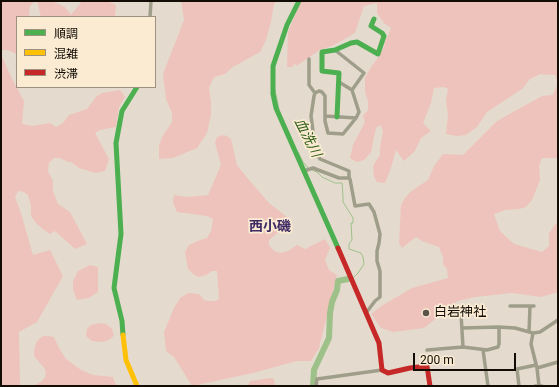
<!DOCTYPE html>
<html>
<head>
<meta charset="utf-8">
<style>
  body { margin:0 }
  #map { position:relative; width:559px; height:387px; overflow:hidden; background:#e4dbce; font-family:Roboto,"Noto Sans JP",sans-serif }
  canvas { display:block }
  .frame { position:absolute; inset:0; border:2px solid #120c05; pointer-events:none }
  .legend { position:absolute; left:16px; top:16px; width:140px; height:72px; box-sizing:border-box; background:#faebd2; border:1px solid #9d9280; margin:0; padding:5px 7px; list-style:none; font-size:12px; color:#120c05 }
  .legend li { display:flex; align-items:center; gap:8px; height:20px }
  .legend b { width:20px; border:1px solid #9d9280 }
  .scale { position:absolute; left:413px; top:353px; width:103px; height:18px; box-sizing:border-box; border:2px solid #120c05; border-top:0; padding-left:5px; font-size:12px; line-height:14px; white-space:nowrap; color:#120c05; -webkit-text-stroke:3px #faebd2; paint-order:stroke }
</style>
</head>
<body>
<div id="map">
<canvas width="559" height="387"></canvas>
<div class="frame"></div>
<ul class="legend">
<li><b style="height:5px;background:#4caf50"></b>順調</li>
<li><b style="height:5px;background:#ffc107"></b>混雑</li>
<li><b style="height:5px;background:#c62828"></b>渋滞</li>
</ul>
<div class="scale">200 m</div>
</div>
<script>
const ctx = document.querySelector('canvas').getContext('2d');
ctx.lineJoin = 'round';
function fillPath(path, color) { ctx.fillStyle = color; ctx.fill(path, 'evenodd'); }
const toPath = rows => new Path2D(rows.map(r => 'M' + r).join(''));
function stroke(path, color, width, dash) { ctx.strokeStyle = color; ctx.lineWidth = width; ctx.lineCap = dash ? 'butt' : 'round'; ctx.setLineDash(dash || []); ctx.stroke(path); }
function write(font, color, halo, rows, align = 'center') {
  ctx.font = font + ' Roboto,"Noto Sans JP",sans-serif'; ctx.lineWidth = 3.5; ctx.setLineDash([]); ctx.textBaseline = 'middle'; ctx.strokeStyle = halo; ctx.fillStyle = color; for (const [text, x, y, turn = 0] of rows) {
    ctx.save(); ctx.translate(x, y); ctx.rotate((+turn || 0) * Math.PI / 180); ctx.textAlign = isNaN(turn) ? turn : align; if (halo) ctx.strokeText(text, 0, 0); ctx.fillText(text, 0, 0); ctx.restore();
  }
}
fillPath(toPath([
  [1,1,35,1,30,6,29,17,17,17,17,57,15,53,7,50,1,50],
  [37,1,51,1,61,5,65,7,71,15,82,1,107,1,116,5,115,16,127,17,41,17],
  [181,1,277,1,274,4,271,22,266,40,260,52,233,67,225,74,214,77,209,88,211,101,211,114,207,133,197,148,173,158,159,159,159,146,162,137,172,122,172,113,166,99,163,74,184,20],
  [301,1,558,1,558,158,542,158,539,166,540,180,532,200,526,207,519,209,505,210,494,214,500,231,514,244,542,252,549,246,549,233,558,221,558,292,541,297,512,293,475,297,458,301,424,328,393,332,381,328,371,314,383,305,412,288,448,278,447,269,443,264,443,257,439,247,422,241,416,237,402,248,399,243,401,205,405,198,410,192,428,180,434,166,443,154,463,155,497,121,542,96,553,95,558,83,555,75,540,74,530,79,522,89,487,112,477,127,466,135,456,136,446,134,448,115,446,100,448,89,444,87,434,88,431,103,423,123,431,131,421,138,415,151,404,161,396,150,391,168,385,183,377,182,374,177,373,166,380,155,380,148,383,130,380,125,376,128,371,152,364,160,357,162,350,158,353,145,365,122,363,116,368,110,368,101,365,93,365,78,371,67,380,55,385,45,384,45,386,38,387,38,391,28,384,23,377,13,377,3,364,6,355,33,334,45,320,50,296,66,295,63,292,67,287,67,288,32],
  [1,54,12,79,24,101,22,124,33,126,50,123,56,127,63,123,69,115,87,109,96,97,102,93,120,90,125,97,119,107,116,127,100,130,95,133,109,159,105,171,96,173,79,168,71,162,68,162,60,158,54,158,49,163,48,171,53,181,53,191,58,204,70,212,87,244,75,249,55,231,50,234,44,230,36,223,31,216,31,206,28,195,24,192,18,191,15,197,21,213,33,255,50,250,63,276,37,322,19,332,20,386,1,386,1,287,2,274,1,274],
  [223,135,227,136,231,139,237,165,244,174,269,203,292,221,269,240,269,245,274,251,281,253,288,251,297,245,305,249,325,239,330,248,325,260,329,270,337,275,319,348,311,361,297,361,253,373,192,386,174,357,166,351,164,332,174,308,180,298,188,293,199,294,204,300,209,301,216,301,219,299,217,271,212,271,206,275,198,277,193,274,188,269,185,252,189,245,200,240,207,238,211,231,213,219,207,216,177,212,173,202,174,195,188,197,208,195,221,165,215,143,217,137],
  [90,265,98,267,98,292,89,298,77,300,73,290,73,281,78,271],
  [99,323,106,324,112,329,114,336,107,341,100,342,92,341,86,336,87,329,91,325],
  [43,336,48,336,54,337,59,348,66,359,81,370,93,375,113,377,116,386,33,386,42,381,45,377,46,373,45,369,34,356,34,352,35,346,37,341],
  [270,378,274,379,275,386,248,386,250,381]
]), '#eec3bb');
stroke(toPath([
  [275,90,279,109],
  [298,152,303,162,308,168],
  [312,170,317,172,322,177,335,183,342,183,343,196,343,202,353,218,353,223,351,223,352,240,349,244,349,249,361,253,363,257,364,264,358,273,353,278]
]), '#9ec089', 1);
stroke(toPath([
  [313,386,314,370,329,338,330,313,332,302,337,290,338,281,348,279]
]), '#9ec089', 6);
stroke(toPath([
  [150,17,151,1],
  [309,59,309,85,315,93],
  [339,82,352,90],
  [315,93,314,96,311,116,316,153,320,159,349,171,349,178,350,179,355,206,369,204,374,212,380,234,379,243,377,251,377,261,380,271,380,297,375,301,366,313],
  [315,93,319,91,322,92,325,96,325,121,328,133,343,134,356,118,359,112,352,90,364,73,335,50],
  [325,116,356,118],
  [304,171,313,168,339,178,349,178],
  [510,306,534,306],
  [461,314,463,347],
  [462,328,499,327,515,328,533,333],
  [529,332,530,306],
  [427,350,463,347,487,350,498,347,499,344,499,327],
  [483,350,488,386],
  [537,368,531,344,533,333,540,332,558,320],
  [316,386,317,379,382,370],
  [519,386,517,369,536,365],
  [535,386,542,386],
  [539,386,537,368,558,362]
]), '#9f9e8b', 3.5);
stroke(toPath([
  [299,1,287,25,273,66,273,94,276,108,338,248],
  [337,117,339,73,322,71,322,52,335,50,351,43,357,42,378,54,384,36,382,33,371,26,374,19],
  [123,335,122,321,114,288,121,234,116,143,122,111,137,87]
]), '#4caf50', 5);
stroke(toPath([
  [123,335,126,360,137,386]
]), '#ffc107', 5);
stroke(toPath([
  [338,248,379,343,382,370,388,373,410,368,427,366,430,386]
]), '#c62828', 5);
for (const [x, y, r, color] of [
  [426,313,4,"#5c544b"]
]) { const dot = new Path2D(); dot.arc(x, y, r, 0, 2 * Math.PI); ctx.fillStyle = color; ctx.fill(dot); stroke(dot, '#faebd2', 1.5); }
write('13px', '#120c05', '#faebd2', [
  ["白岩神社",434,313]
], 'left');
write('italic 14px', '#2e5e16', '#faebd2', [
  ["血洗川",307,138,63]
]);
write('bold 14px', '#3e2a65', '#faebd2', [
  ["西小磯",270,227]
]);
</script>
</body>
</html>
